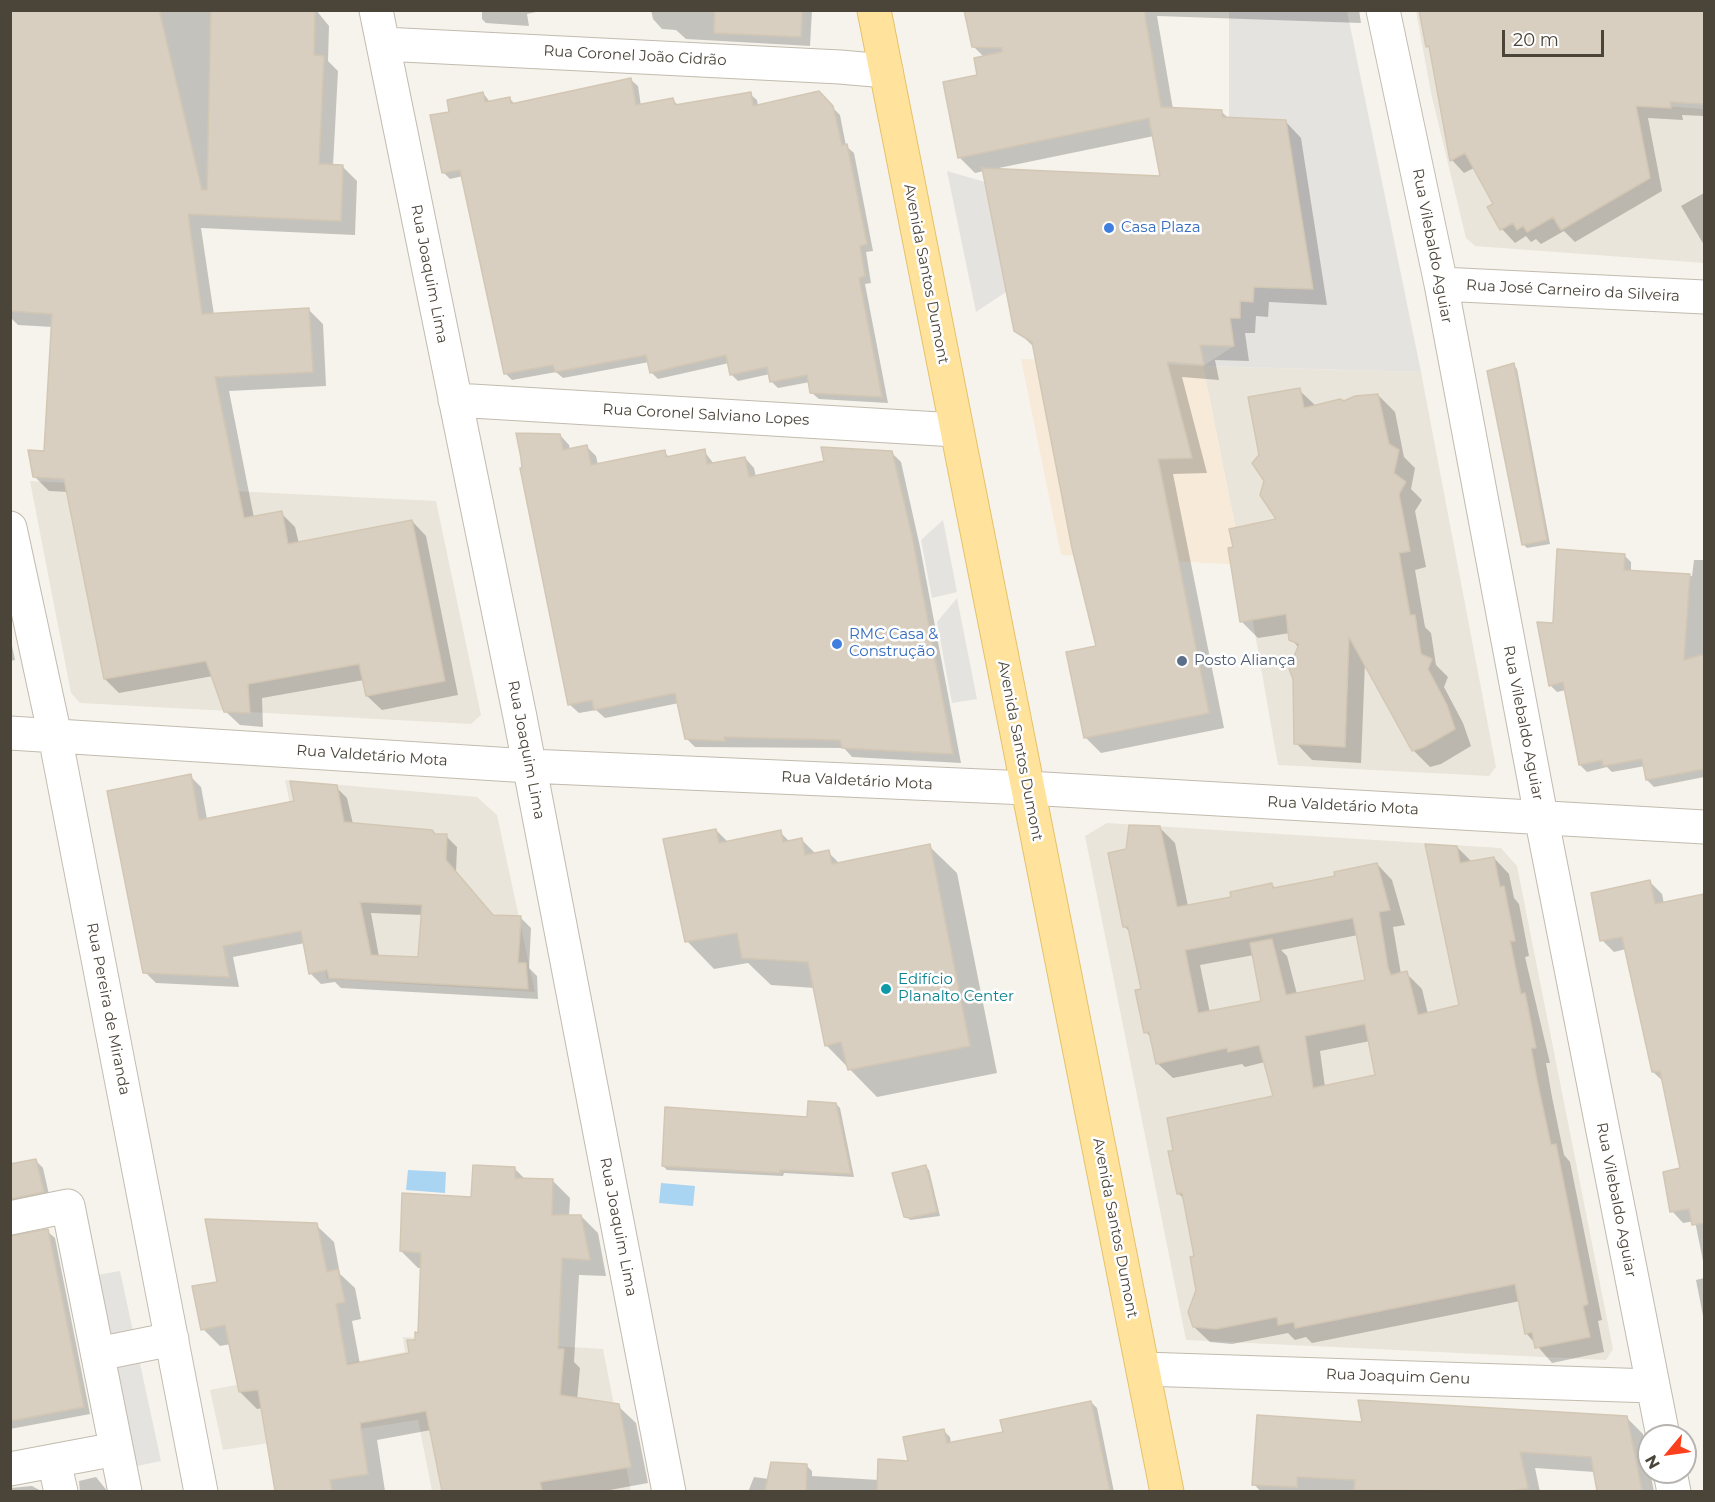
<!DOCTYPE html>
<html>
<head>
<meta charset="utf-8">
<style>
  body { margin:0 }
  #map { position:relative; width:1715px; height:1502px; overflow:hidden; background:#f6f3ec; font-family:Montserrat,sans-serif }
  canvas { display:block }
  .frame { position:absolute; inset:0; border:12px solid #4b4439; pointer-events:none }
  .north { position:absolute; left:1637px; top:1424px; width:60px; height:60px; box-sizing:border-box; background:#fff; border:2px solid #b7b4b0; border-radius:50%; rotate:241deg; font-size:16px; font-weight:700; line-height:24px; text-align:center; color:#4b4439 }
  .north::after { content:''; display:block; margin:auto; width:21px; height:27px; background:#fc3f1d; clip-path:polygon(50% 0,100% 100%,50% 72%,0 100%) }
  .scale { position:absolute; left:1502px; top:30px; width:102px; height:27px; box-sizing:border-box; border:3px solid #4b4439; border-top:0; padding-left:8px; font-size:18px; line-height:21px; white-space:nowrap; color:#4b4439; -webkit-text-stroke:4px #fff; paint-order:stroke }
</style>
</head>
<body>
<div id="map">
<canvas width="1715" height="1502"></canvas>
<div class="frame"></div>
<div class="north">N</div>
<div class="scale">20 m</div>
</div>
<script>
const ctx = document.querySelector('canvas').getContext('2d');
ctx.lineJoin = 'round';
function fillPath(path, color) { ctx.fillStyle = color; ctx.fill(path, 'evenodd'); }
const toPath = rows => new Path2D(rows.map(r => 'M' + r).join(''));
function stroke(path, color, width, dash) { ctx.strokeStyle = color; ctx.lineWidth = width; ctx.lineCap = dash ? 'butt' : 'round'; ctx.setLineDash(dash || []); ctx.stroke(path); }
function write(font, color, halo, rows, align = 'center') {
  ctx.font = font + ' Montserrat,sans-serif'; ctx.lineWidth = 5; ctx.setLineDash([]); ctx.textBaseline = 'middle'; ctx.strokeStyle = halo; ctx.fillStyle = color; for (const [text, x, y, turn = 0] of rows) {
    ctx.save(); ctx.translate(x, y); ctx.rotate((+turn || 0) * Math.PI / 180); ctx.textAlign = isNaN(turn) ? turn : align; if (halo) ctx.strokeText(text, 0, 0); ctx.fillText(text, 0, 0); ctx.restore();
  }
}
fillPath(toPath([
  [1416,11,1618,11,1638,104,1704,109,1704,263,1475,246,1466,238,1431,93],
  [1203,366,1421,372,1496,767,1489,776,1278,765,1243,565],
  [30,481,436,501,481,715,471,724,80,703,71,693],
  [285,780,477,797,497,815,535,992,327,979],
  [1107,823,1501,848,1517,866,1613,1349,1606,1360,1186,1340,1085,836],
  [403,1337,603,1349,631,1491,432,1491,418,1420,223,1450,210,1390,405,1352]
]), '#eae5da');
fillPath(toPath([
  [1021,359,1203,366,1243,565,1061,555]
]), '#f7ead8');
fillPath(toPath([
  [1229,11,1347,11,1421,372,1203,366,1234,346,1231,325,1226,318,1239,318,1240,301,1254,287,1312,289,1286,121,1229,117],
  [947,171,985,182,1006,292,976,312],
  [943,520,957,592,932,598,921,540],
  [957,598,977,699,952,703,937,622],
  [120,1271,161,1461,132,1467,92,1276]
]), '#e5e3e0');
fillPath(toPath([
  [408,1170,446,1172,445,1193,406,1190],
  [661,1183,695,1186,693,1206,659,1203]
]), '#a9d4f2');
fillPath(toPath([
  [10,10,316,10,329,26,328,61,338,71,333,166,343,167,357,181,355,235,201,228,214,315,308,309,323,324,326,386,229,391,254,518,281,513,295,527,299,544,412,521,426,536,458,695,382,710,367,696,364,680,262,698,263,727,240,725,225,711,213,676,119,693,105,679,69,492,49,491,35,477,45,452,53,327,18,325,10,317],
  [482,10,545,10,527,14,529,26,486,23,482,19],
  [651,10,812,10,810,46,686,39,676,30,662,29,653,19],
  [966,10,1359,10,1361,23,1157,16,1173,109,1222,112,1229,119,1286,122,1301,138,1327,305,1269,302,1268,317,1256,316,1255,333,1245,333,1249,361,1215,360,1219,380,1182,377,1207,473,1173,474,1224,728,1101,753,1085,737,1098,647,1035,348,1016,330,984,171,975,173,959,157,984,57,973,46],
  [1154,136,1162,178,994,169],
  [1421,10,1704,10,1704,116,1682,115,1683,120,1648,118,1662,191,1575,242,1564,231,1541,244,1536,239,1531,242,1526,236,1515,243,1502,229,1489,208,1495,205,1474,168,1464,173,1452,160,1432,50,1427,46],
  [631,80,638,86,641,106,673,100,679,106,750,94,757,100,758,106,818,93,840,115,846,146,854,153,873,251,866,252,871,283,865,284,888,403,819,399,812,393,810,382,778,388,771,381,770,374,738,381,731,374,729,363,658,379,651,372,649,362,563,378,556,372,512,380,505,373,463,176,450,179,443,172,451,113,483,93,490,102,509,98,515,104],
  [1704,193,1704,245,1681,206],
  [1513,365,1517,369,1550,544,1527,548,1523,544],
  [1299,390,1316,406,1378,395,1395,412,1404,457,1415,468,1411,489,1422,500,1415,511,1426,567,1415,570,1425,627,1431,633,1436,665,1448,677,1444,687,1463,723,1471,746,1441,764,1430,767,1413,750,1365,662,1361,763,1312,760,1296,743,1299,648,1291,639,1290,633,1258,638,1242,622,1235,548,1279,520],
  [560,435,569,445,570,450,587,447,596,456,598,465,664,452,670,458,704,451,714,464,745,458,754,468,756,477,892,453,901,462,920,547,961,763,852,757,844,748,695,747,686,738,679,703,605,718,596,710,579,713,569,704],
  [1624,555,1631,562,1631,572,1692,576,1694,560,1704,560,1704,777,1654,787,1647,780,1645,766,1612,772,1607,767,1587,772,1580,765,1566,690,1557,692,1550,685,1554,625],
  [10,636,15,660,10,661],
  [190,776,201,787,207,819,295,802,336,787,347,798,353,824,446,836,457,847,456,873,494,916,520,917,531,928,529,968,537,976,538,999,341,988,335,982,321,984,310,973,305,943,233,957,239,987,156,983,145,972],
  [371,913,423,915,419,959,379,957],
  [1159,827,1175,843,1188,906,1232,898,1272,885,1276,889,1337,877,1377,864,1392,880,1405,925,1393,927,1401,974,1406,973,1422,989,1428,1014,1460,1006,1457,847,1472,862,1494,858,1509,874,1514,898,1519,904,1529,956,1525,957,1550,1063,1546,1063,1552,1097,1564,1155,1570,1162,1602,1320,1598,1321,1604,1352,1552,1363,1526,1333,1520,1301,1312,1343,1306,1337,1295,1340,1288,1333,1232,1344,1210,1342,1194,1327,1198,1290,1195,1257,1184,1199,1178,1193,1275,1097,1265,1062,1245,1067,1242,1064,1173,1078,1157,1063,1152,1039,1146,1032,1143,990,1131,933,1125,927,1127,851],
  [1358,935,1367,981,1297,994,1287,956,1281,950],
  [1254,955,1263,1002,1210,1013,1200,965],
  [1370,1041,1377,1076,1325,1087,1320,1051],
  [716,830,728,842,780,832,790,842,802,840,816,854,828,852,840,864,929,846,957,873,997,1073,877,1097,826,1045,815,988,771,985,748,963,714,969,687,941],
  [1650,882,1662,894,1664,904,1704,896,1704,1266,1695,1221,1683,1223,1672,1211,1682,1169,1664,1082,1653,1072,1626,949,1614,952,1602,940],
  [836,1104,840,1108,854,1177,784,1173,783,1176,667,1170,663,1166,808,1119],
  [35,1160,43,1168,50,1199,10,1209,10,1166],
  [925,1166,929,1170,940,1216,910,1220,906,1216],
  [515,1169,526,1180,553,1181,570,1198,569,1216,581,1216,598,1233,606,1276,579,1275,574,1362,580,1368,577,1400,618,1406,636,1423,648,1483,599,1492,443,1492,431,1430,377,1440,385,1491,277,1492,263,1408,257,1409,240,1392,231,1344,220,1346,203,1329,219,1283,316,1225,334,1242,340,1274,355,1288,361,1319,352,1321,360,1364,411,1354,419,1334,422,1268,418,1268,401,1251],
  [47,1231,55,1238,90,1414,10,1429,10,1237],
  [1704,1278,1704,1321,1696,1280],
  [1091,1402,1097,1408,1114,1492,748,1492,754,1477,769,1479,806,1465,812,1471,812,1476,879,1480,910,1463,943,1430,950,1437,951,1444,1004,1434],
  [1626,1417,1643,1434,1654,1492,1598,1492,1595,1472,1535,1468,1540,1492,1261,1492,1254,1484,1364,1424],
  [96,1477,108,1492,80,1492,79,1481],
  [32,1486,43,1492,10,1492,10,1488]
]), '#0003');
const building = toPath([
  [10,10,159,10,202,190,207,190,211,10,315,10,314,55,324,56,319,164,343,165,341,221,188,214,202,314,309,308,313,372,215,377,244,518,282,511,288,544,412,520,445,681,366,696,359,664,248,684,250,713,224,712,206,661,104,679,64,479,33,477,28,450,44,451,52,314,10,311,10,10],
  [715,10,802,10,801,37,714,33,715,10],
  [964,10,1144,10,1161,107,1222,110,1222,117,1286,120,1313,289,1254,287,1253,302,1240,301,1240,318,1230,318,1234,346,1200,345,1204,365,1167,362,1192,458,1158,459,1209,713,1084,738,1066,652,1096,646,1072,548,1032,342,1014,331,982,168,1160,176,1149,118,958,158,943,82,977,75,974,58,1002,52,1002,48,972,47,964,10],
  [1419,10,1704,10,1704,104,1670,102,1671,108,1636,106,1650,178,1561,230,1553,217,1527,232,1523,226,1517,230,1513,223,1500,230,1487,207,1493,204,1465,153,1450,161,1429,46,1426,47,1419,10],
  [631,78,636,105,673,98,675,105,751,92,753,106,819,91,833,106,842,145,847,144,867,244,860,246,865,276,859,278,882,397,810,393,807,375,770,382,767,367,730,375,726,355,650,373,646,355,555,372,553,365,504,374,460,170,442,173,430,115,449,112,447,100,483,92,485,102,510,97,511,104,631,78],
  [1514,363,1547,540,1522,545,1487,371,1514,363],
  [1300,388,1304,408,1340,399,1344,401,1355,396,1378,394,1389,444,1399,450,1394,473,1406,482,1399,494,1410,551,1399,553,1410,615,1415,615,1421,654,1432,659,1428,669,1447,705,1455,729,1424,747,1412,751,1349,637,1345,747,1294,744,1293,679,1289,669,1299,644,1289,640,1286,614,1240,622,1228,548,1233,547,1229,529,1276,519,1260,495,1264,481,1252,463,1259,455,1248,397,1300,388],
  [516,433,560,434,563,450,587,445,591,465,665,450,666,457,705,449,707,464,745,457,749,477,824,461,821,447,892,451,912,536,953,754,842,748,840,740,724,737,725,741,685,739,675,693,594,710,592,700,568,705,520,468,522,468,521,458,516,433],
  [1557,549,1625,554,1624,570,1690,574,1684,660,1704,654,1704,769,1646,780,1642,759,1603,766,1602,760,1579,765,1563,682,1549,686,1537,622,1553,623,1557,549],
  [191,774,199,820,294,801,290,781,337,785,344,822,432,830,435,834,447,834,446,860,493,915,521,916,518,963,526,963,528,989,329,978,327,970,309,974,301,931,223,946,229,977,143,973,107,791,191,774],
  [360,902,422,905,418,957,371,955,360,902],
  [1129,825,1160,826,1177,907,1231,897,1230,892,1272,883,1273,888,1335,876,1334,872,1377,863,1390,910,1379,912,1388,968,1391,975,1407,971,1418,1015,1459,1005,1425,844,1457,846,1460,863,1494,857,1500,887,1504,886,1515,941,1510,941,1521,994,1525,993,1536,1048,1531,1048,1537,1080,1551,1145,1556,1144,1588,1304,1583,1306,1590,1337,1535,1348,1532,1332,1525,1334,1515,1284,1295,1328,1294,1322,1278,1325,1277,1317,1216,1329,1193,1327,1188,1312,1196,1290,1190,1257,1194,1256,1182,1193,1177,1194,1168,1151,1173,1151,1167,1118,1273,1096,1259,1045,1228,1052,1227,1048,1156,1064,1149,1032,1144,1033,1135,990,1141,989,1128,927,1123,927,1108,853,1126,849,1129,825],
  [1353,918,1365,980,1286,995,1272,939,1250,943,1261,1001,1198,1013,1185,950,1353,918],
  [1365,1024,1375,1075,1313,1088,1305,1036,1365,1024],
  [716,829,719,843,781,830,783,842,802,838,805,855,829,850,832,864,930,844,970,1046,848,1070,841,1042,825,1046,808,962,742,958,737,933,685,942,663,839,716,829],
  [1650,880,1655,904,1704,894,1704,1223,1692,1225,1689,1209,1670,1212,1663,1172,1680,1168,1660,1071,1652,1072,1622,937,1600,941,1591,893,1650,880],
  [808,1101,836,1103,851,1174,780,1170,780,1173,662,1166,665,1107,807,1117,808,1101],
  [36,1159,44,1192,10,1199,10,1164,36,1159],
  [473,1165,515,1167,515,1178,553,1179,552,1215,581,1215,590,1260,562,1258,558,1349,564,1349,560,1395,619,1404,631,1467,540,1482,542,1491,442,1491,426,1411,360,1423,368,1474,330,1480,332,1491,275,1491,258,1390,239,1392,225,1325,201,1330,192,1286,217,1282,205,1219,317,1223,327,1272,338,1269,345,1302,336,1304,347,1365,409,1353,407,1340,415,1340,415,1332,418,1333,421,1253,400,1251,402,1193,471,1197,473,1165],
  [926,1165,937,1212,910,1218,904,1217,892,1173,926,1165],
  [48,1229,84,1407,10,1421,10,1236,48,1229],
  [1358,1400,1627,1416,1642,1491,1597,1491,1591,1457,1520,1452,1528,1488,1512,1491,1354,1490,1355,1480,1297,1477,1297,1487,1252,1485,1257,1415,1362,1422,1358,1400],
  [1091,1401,1110,1491,877,1491,878,1459,908,1461,903,1437,944,1429,947,1443,1003,1432,1000,1420,1091,1401],
  [771,1462,807,1464,806,1491,765,1491,771,1462]
]);
fillPath(building, '#d8cfc1');
stroke(building, '#d3c7b4', 1.5);
const minor = toPath([
  [376,10,520,717,669,1492],
  [1383,10,1441,284,1541,816,1663,1436],
  [383,44,840,67,886,71],
  [1441,284,1704,297],
  [455,400,956,430],
  [10,528,55,736,201,1492],
  [10,733,529,766,1027,788,1704,827],
  [10,1218,68,1206,125,1492],
  [98,1354,172,1339],
  [1143,1369,1652,1386],
  [54,1461,61,1492],
  [10,1469,116,1449],
  [1670,1472,1674,1492]
]);
const major = toPath([
  [874,10,1167,1492]
]);
stroke(minor, '#c2bbae', 35);
stroke(major, '#e6c16a', 35);
stroke(minor, '#fff', 33);
stroke(major, '#ffe39c', 33);
for (const [x, y, r, color] of [
  [1109,228,6,"#3f7fe0"],
  [837,644,6,"#3f7fe0"],
  [1182,661,6,"#5c6f8a"],
  [886,989,6,"#0f9aa8"]
]) { const dot = new Path2D(); dot.arc(x, y, r, 0, 2 * Math.PI); ctx.fillStyle = color; ctx.fill(dot); stroke(dot, '#fff', 2); }
write('15px', '#4b4439', '#fff', [
  ["Rua Coronel João Cidrão",635,56,3],
  ["Rua Vilebaldo Aguiar",1432,246,79],
  ["Rua Joaquim Lima",429,274,79],
  ["Avenida Santos Dumont",926,274,79],
  ["Rua José Carneiro da Silveira",1573,291,3],
  ["Rua Coronel Salviano Lopes",706,415,3],
  ["Rua Vilebaldo Aguiar",1523,723,79],
  ["Rua Joaquim Lima",526,750,79],
  ["Avenida Santos Dumont",1020,751,79],
  ["Rua Valdetário Mota",372,756,4],
  ["Rua Valdetário Mota",857,781,3],
  ["Rua Valdetário Mota",1343,806,3],
  ["Rua Pereira de Miranda",108,1009,79],
  ["Rua Vilebaldo Aguiar",1616,1200,79],
  ["Rua Joaquim Lima",618,1227,79],
  ["Avenida Santos Dumont",1115,1228,79],
  ["Rua Joaquim Genu",1398,1377,2]
]);
write('15px', '#366cbe', '#fff', [
  ["Casa Plaza",1121,228],
  ["RMC Casa &",849,635],
  ["Construção",849,652]
], 'left');
write('15px', '#4e5e75', '#fff', [
  ["Posto Aliança",1194,661]
], 'left');
write('15px', '#0d838f', '#fff', [
  ["Edifício",898,980],
  ["Planalto Center",898,997]
], 'left');
</script>
</body>
</html>
